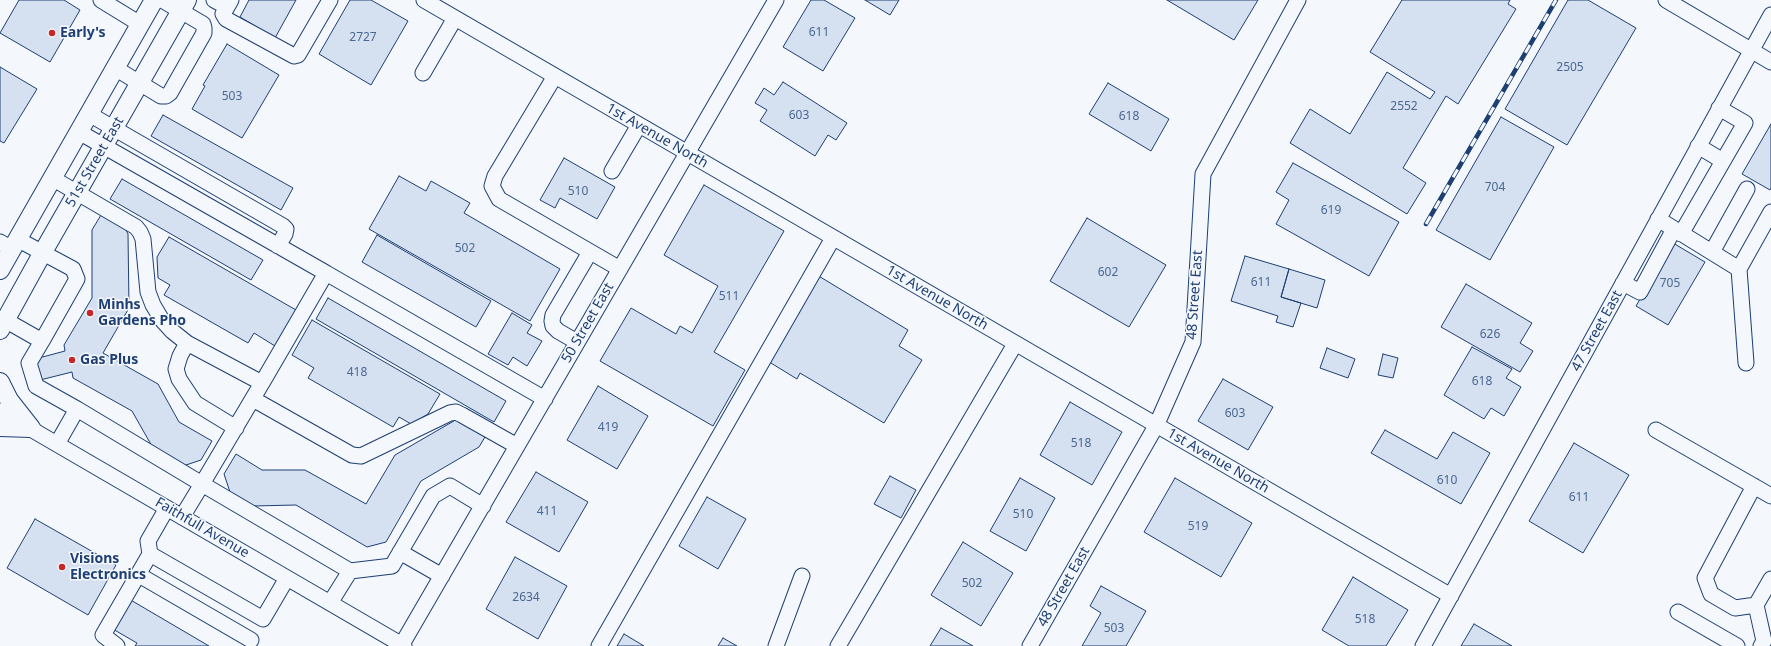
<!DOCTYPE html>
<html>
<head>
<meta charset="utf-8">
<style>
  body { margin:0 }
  canvas { display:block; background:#f4f7fb }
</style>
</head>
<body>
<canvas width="1771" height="646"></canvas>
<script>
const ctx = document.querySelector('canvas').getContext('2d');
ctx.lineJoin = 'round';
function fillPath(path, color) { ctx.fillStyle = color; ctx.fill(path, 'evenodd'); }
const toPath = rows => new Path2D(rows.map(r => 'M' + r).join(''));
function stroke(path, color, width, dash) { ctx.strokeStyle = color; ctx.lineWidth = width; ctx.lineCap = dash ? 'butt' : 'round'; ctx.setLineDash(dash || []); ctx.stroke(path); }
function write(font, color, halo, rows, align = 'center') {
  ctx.font = font + ' "Noto Sans",sans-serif'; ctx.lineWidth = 3; ctx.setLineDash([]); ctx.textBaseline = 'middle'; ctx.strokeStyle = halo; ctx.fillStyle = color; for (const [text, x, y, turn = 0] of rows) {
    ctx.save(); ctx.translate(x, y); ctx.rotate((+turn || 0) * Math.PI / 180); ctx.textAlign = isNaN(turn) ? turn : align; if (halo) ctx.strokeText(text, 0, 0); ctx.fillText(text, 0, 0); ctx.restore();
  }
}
const building = toPath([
  [19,0,64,0,80,10,50,62,0,33,19,0],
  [249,0,296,0,275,38,240,17,249,0],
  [350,0,371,0,408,21,371,85,319,54,350,0],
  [811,0,824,0,855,18,823,71,783,47,811,0],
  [865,0,899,0,890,15,865,0],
  [1167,0,1258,0,1234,40,1167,0],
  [1402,0,1510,0,1508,4,1516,9,1458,104,1446,96,1403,168,1426,183,1407,214,1290,143,1310,109,1350,134,1387,72,1430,99,1435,92,1370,52,1402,0],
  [1568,0,1588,0,1636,28,1567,145,1505,109,1568,0],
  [227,44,279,75,242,138,192,109,205,86,203,85,227,44],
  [0,67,37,89,4,143,0,141,0,67],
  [783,82,847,123,836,140,828,135,815,156,760,121,767,110,755,103,764,88,774,95,783,82],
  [1108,83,1169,119,1151,151,1089,114,1108,83],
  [163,115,293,188,281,210,151,136,163,115],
  [1501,117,1554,147,1490,260,1436,230,1501,117],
  [1771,124,1771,188,1770,190,1742,174,1771,124],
  [564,158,615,187,597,219,560,198,555,208,540,200,564,158],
  [1293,163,1399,222,1369,276,1276,224,1289,200,1276,192,1293,163],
  [399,176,426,191,431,181,470,203,464,213,560,269,530,321,369,229,399,176],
  [122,179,263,260,251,280,110,199,122,179],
  [704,185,784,231,714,352,745,370,713,426,600,361,631,308,676,334,680,326,692,333,718,286,664,255,704,185],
  [101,215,125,228,128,234,129,308,103,353,158,384,179,422,212,441,201,460,183,466,153,448,132,411,73,378,72,372,40,380,35,359,65,351,64,345,92,298,92,230,101,215],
  [1087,218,1166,265,1129,327,1050,281,1087,218],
  [377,235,491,301,476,327,362,262,377,235],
  [169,237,296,310,275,346,254,333,248,343,164,295,170,285,158,278,157,257,169,237],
  [1673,243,1705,262,1668,325,1636,306,1673,243],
  [1245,256,1289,269,1281,297,1301,303,1293,327,1276,322,1278,316,1231,301,1245,256],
  [1289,269,1325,280,1317,308,1281,297,1289,269],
  [817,275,908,330,899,346,922,360,884,423,800,373,797,379,766,360,817,275],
  [1466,284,1532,323,1520,343,1533,351,1520,372,1441,327,1466,284],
  [328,298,506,401,494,422,316,319,328,298],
  [512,313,532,325,527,333,542,341,527,366,513,357,508,365,488,354,512,313],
  [312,320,440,394,428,414,411,424,399,417,393,427,308,378,314,368,292,355,312,320],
  [1472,347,1512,369,1506,378,1521,387,1504,416,1491,408,1484,419,1444,395,1472,347],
  [1327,348,1355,359,1348,378,1320,368,1327,348],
  [1383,354,1398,358,1393,378,1378,375,1383,354],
  [1223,379,1273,407,1248,450,1198,421,1223,379],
  [598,386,648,416,617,469,567,440,598,386],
  [1070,402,1122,432,1092,485,1040,455,1070,402],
  [459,418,488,432,479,447,421,481,386,542,367,547,296,505,253,506,230,492,224,474,236,454,262,470,305,470,366,504,395,455,459,418],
  [1385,430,1437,459,1453,432,1490,453,1461,504,1371,453,1385,430],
  [1574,443,1629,475,1583,553,1529,521,1574,443],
  [536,472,588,502,559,552,506,522,536,472],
  [890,476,916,490,901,518,874,504,890,476],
  [1020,478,1055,498,1026,551,990,531,1020,478],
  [1175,478,1252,523,1221,577,1144,532,1175,478],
  [707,497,746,519,718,569,679,546,707,497],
  [35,519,116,565,88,615,7,568,35,519],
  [963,542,1013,573,981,626,931,595,963,542],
  [515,557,567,586,538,639,486,609,515,557],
  [1353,577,1408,610,1386,646,1349,646,1322,630,1353,577],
  [1101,586,1146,611,1126,646,1082,646,1101,613,1090,606,1101,586],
  [129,599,209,646,135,646,137,643,111,628,129,599],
  [1474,624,1512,646,1461,646,1474,624],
  [941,628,973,646,930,646,941,628],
  [624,634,644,646,617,646,624,634],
  [723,638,737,646,718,646,723,638]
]);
fillPath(building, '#d5e0f0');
stroke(building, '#1d3f73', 1);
const minor = toPath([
  [101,0,140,24],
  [214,0,227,7,231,0],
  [424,0,1451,596],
  [1666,0,1771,62],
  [227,7,223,14,226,19,294,56,298,55,330,0],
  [115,68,161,96,166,96,170,93,204,33,204,28,203,24,162,0],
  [423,73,455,18],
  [555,76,495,176,492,186,499,199,620,269],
  [89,114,283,226,286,229,285,234,278,246],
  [79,132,326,273,262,383],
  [1698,146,1723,161],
  [612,171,639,125],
  [52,178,136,227,140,232,143,239,148,292,153,305,162,320,172,331,187,343,262,383,202,484,350,571,330,603],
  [1658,219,1739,269,1771,212],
  [1681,234,1745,123,1719,108],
  [0,242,12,249],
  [1712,252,1747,189],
  [1739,269,1746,363],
  [326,273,545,399],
  [1623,283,1640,292,1674,229],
  [5,320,42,341,77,279,73,269,17,239],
  [42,341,29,363,36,386,77,409,57,444],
  [577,342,558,331,553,326,552,321,553,315,590,252],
  [187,343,180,356,176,369,179,379,195,403,236,428],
  [253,399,352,455,361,456,450,413,456,412,462,415,517,446],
  [77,409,202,484,182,517],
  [0,411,404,646],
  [1656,430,1771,496],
  [1754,486,1705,578,1711,594,1735,608,1756,605,1771,579],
  [167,508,148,541,150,554,263,619,287,578],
  [400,552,442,576],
  [350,571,392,566,433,496,450,486,483,506],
  [139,575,251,640],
  [1756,605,1764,641,1761,646],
  [1678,612,1737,646],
  [117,646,103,635,150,554],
  [401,646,776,0],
  [599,646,833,238],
  [776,646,802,576],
  [838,646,1015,344],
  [1030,646,1156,426,1193,342,1203,174,1298,0],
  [1423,646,1771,15]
]);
const major = toPath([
  [0,270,154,0],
  [0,330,43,252,187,0],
  [0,382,9,400,31,428],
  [0,427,31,428]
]);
stroke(minor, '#1d3f73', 17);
stroke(major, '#1d3f73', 20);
stroke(minor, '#f4f7fb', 15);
stroke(major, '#f4f7fb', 18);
const rail = toPath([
  [1426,224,1556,0]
]);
stroke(rail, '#1d3f73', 4.5);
stroke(rail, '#f4f7fb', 3, [9]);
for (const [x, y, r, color] of [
  [52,33,4,"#c62828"],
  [90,313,4,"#c62828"],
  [72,360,4,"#c62828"],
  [62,567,4,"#c62828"]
]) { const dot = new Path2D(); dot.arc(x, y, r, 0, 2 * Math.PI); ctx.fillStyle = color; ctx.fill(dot); stroke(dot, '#f4f7fb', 1.5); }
write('12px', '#4b6792', null, [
  ["611",819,33],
  ["2727",363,38],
  ["2505",1570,68],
  ["503",232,97],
  ["2552",1404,107],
  ["603",799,116],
  ["618",1129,117],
  ["704",1495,188],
  ["510",578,192],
  ["619",1331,211],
  ["502",465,249],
  ["602",1108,273],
  ["611",1261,283],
  ["705",1670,284],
  ["511",729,297],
  ["626",1490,335],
  ["418",357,373],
  ["618",1482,382],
  ["603",1235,414],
  ["419",608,428],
  ["518",1081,444],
  ["610",1447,481],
  ["611",1579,498],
  ["411",547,512],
  ["510",1023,515],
  ["519",1198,527],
  ["502",972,584],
  ["2634",526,598],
  ["518",1365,620],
  ["503",1114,629]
]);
write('bold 14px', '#1d3f73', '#f4f7fb', [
  ["Early's",60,33],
  ["Minhs",98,305],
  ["Gardens Pho",98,321],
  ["Gas Plus",80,360],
  ["Visions",70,559],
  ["Electronics",70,575]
], 'left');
write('14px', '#1d3f73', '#f4f7fb', [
  ["1st Avenue North",657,136,30],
  ["51st Street East",95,162,-60],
  ["48 Street East",1195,295,-86],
  ["1st Avenue North",937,298,30],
  ["50 Street East",588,323,-60],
  ["47 Street East",1597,331,-61],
  ["1st Avenue North",1218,461,30],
  ["Faithfull Avenue",202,528,30],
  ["48 Street East",1064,587,-60]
]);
</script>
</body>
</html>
